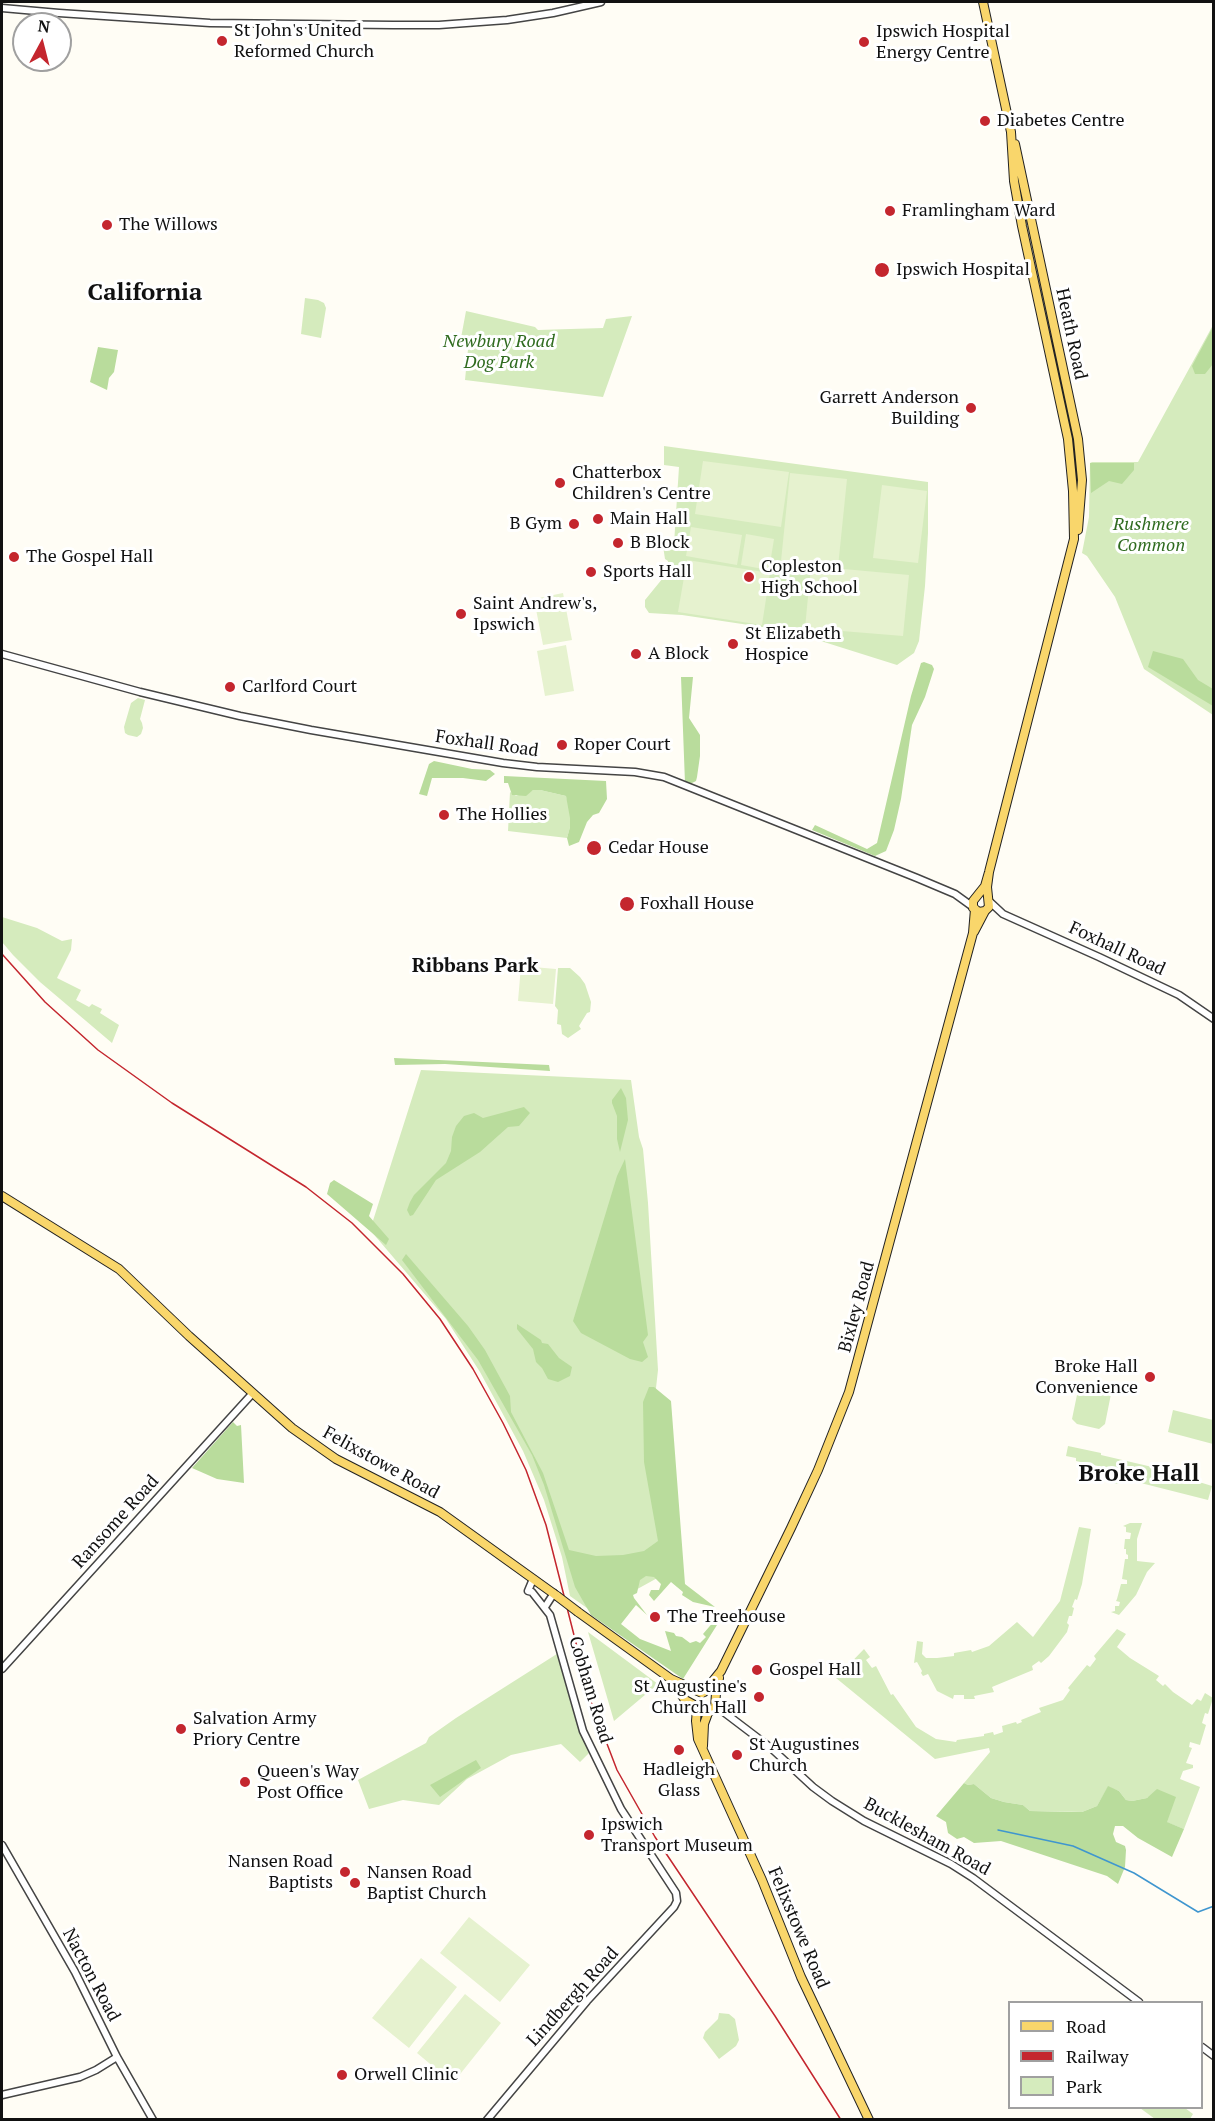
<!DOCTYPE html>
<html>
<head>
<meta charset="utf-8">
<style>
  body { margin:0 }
  #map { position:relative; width:1215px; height:2121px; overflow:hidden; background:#fffdf5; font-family:"PT Serif",serif }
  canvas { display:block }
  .frame { position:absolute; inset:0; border:3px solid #111; pointer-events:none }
  .legend { position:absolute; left:1008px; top:2001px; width:195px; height:108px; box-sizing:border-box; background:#fff; border:2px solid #a0a0a0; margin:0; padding:8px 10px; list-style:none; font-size:18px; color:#111 }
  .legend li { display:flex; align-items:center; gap:12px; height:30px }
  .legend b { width:30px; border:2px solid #a0a0a0 }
  .north { position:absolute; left:12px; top:12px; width:60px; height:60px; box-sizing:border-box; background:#fff; border:2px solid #a0a0a0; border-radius:50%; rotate:7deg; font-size:16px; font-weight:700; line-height:24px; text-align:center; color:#111 }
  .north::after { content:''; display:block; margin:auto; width:21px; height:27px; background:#c4262e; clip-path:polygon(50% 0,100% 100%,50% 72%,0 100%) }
</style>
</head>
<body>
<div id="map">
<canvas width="1215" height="2121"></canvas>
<div class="frame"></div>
<ul class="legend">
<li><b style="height:8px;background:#f9d66b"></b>Road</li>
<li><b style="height:8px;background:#c4262e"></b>Railway</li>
<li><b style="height:16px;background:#d5ebbd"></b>Park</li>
</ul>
<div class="north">N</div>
</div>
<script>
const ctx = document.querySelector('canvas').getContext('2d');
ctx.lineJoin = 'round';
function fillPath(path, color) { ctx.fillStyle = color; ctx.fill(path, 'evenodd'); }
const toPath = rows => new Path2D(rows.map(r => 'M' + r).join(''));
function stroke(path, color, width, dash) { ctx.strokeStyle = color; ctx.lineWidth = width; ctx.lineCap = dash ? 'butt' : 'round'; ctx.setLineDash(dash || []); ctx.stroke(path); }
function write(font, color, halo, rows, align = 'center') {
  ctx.font = font + ' "PT Serif",serif'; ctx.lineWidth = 6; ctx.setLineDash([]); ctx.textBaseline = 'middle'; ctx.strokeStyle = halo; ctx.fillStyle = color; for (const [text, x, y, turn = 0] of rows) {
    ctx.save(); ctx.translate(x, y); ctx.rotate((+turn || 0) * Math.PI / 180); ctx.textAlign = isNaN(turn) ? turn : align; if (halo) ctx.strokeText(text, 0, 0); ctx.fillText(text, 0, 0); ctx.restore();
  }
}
fillPath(toPath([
  [305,298,318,300,324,303,326,308,321,338,301,334],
  [466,311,535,327,538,330,603,328,606,319,632,316,603,397,465,380,469,339,461,338],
  [1213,325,1213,715,1144,669,1115,597,1087,556,1082,553,1089,517,1090,463,1092,462,1138,462],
  [664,446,928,482,928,533,925,586,919,641,914,653,897,665,789,631,682,615,649,613,645,607,645,600,667,573,668,561,665,559,663,546,674,544,679,467,664,465],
  [138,698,145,700,140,719,142,723,143,728,141,734,137,737,128,735,125,733,124,727,131,703],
  [533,790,540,790,566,796,570,810,570,827,567,838,508,831,510,792,516,796],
  [2,917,37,928,62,941,72,939,71,950,57,978,81,990,76,1000,89,1007,92,1004,102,1009,100,1013,119,1025,112,1043,40,982,13,955,2,942],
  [558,968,570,968,580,977,585,984,591,1002,590,1012,587,1013,579,1026,581,1029,568,1038,562,1034,561,1025,557,1024,558,1010,555,1006],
  [421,1070,631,1080,639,1137,643,1149,648,1203,658,1370,656,1388,670,1571,594,1613,570,1596,562,1557,544,1500,523,1451,480,1372,446,1319,370,1230],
  [1084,1385,1106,1389,1111,1394,1105,1424,1099,1429,1077,1424,1072,1419,1078,1390],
  [1173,1410,1213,1420,1213,1444,1168,1432],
  [1068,1446,1101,1453,1101,1455,1148,1466,1212,1486,1208,1500,1121,1478,1119,1484,1112,1483,1114,1474,1105,1471,1098,1466,1076,1461,1076,1458,1066,1456],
  [1130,1523,1142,1523,1137,1539,1137,1561,1155,1563,1147,1572,1136,1595,1119,1615,1111,1612,1115,1611,1115,1606,1119,1606,1120,1602,1116,1601,1117,1599,1121,1584,1127,1584,1127,1580,1122,1579,1125,1559,1128,1559,1128,1555,1126,1554,1126,1549,1124,1549,1125,1539,1130,1539,1131,1533,1126,1532,1126,1527,1123,1526],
  [1079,1527,1091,1529,1082,1584,1077,1600,1075,1599,1072,1607,1074,1608,1072,1616,1069,1616,1067,1623,1069,1625,1067,1632,1049,1656,1041,1663,1039,1661,1032,1666,1033,1670,992,1687,994,1692,974,1696,975,1699,964,1699,964,1695,954,1695,953,1699,937,1691,928,1674,923,1676,921,1673,922,1671,917,1662,914,1663,917,1641,923,1642,922,1654,926,1658,937,1658,954,1656,954,1653,971,1650,972,1652,989,1646,1017,1622,1033,1637,1060,1601],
  [1117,1629,1126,1634,1117,1647,1130,1658,1159,1676,1156,1680,1163,1686,1165,1684,1173,1692,1192,1705,1197,1699,1201,1701,1205,1693,1213,1698,1208,1714,1205,1713,1202,1723,1206,1725,1200,1745,1190,1742,1189,1747,1192,1748,1186,1763,1193,1765,1193,1768,1183,1771,1180,1779,1200,1787,1184,1829,1166,1822,1153,1795,1147,1798,1132,1801,1126,1800,1119,1791,1108,1787,1097,1806,1082,1812,1030,1811,1023,1805,1004,1802,991,1798,974,1784,968,1785,964,1783,990,1752,989,1748,935,1759,836,1678,864,1649,870,1657,866,1660,872,1668,876,1666,891,1695,893,1694,916,1727,936,1739,956,1742,957,1740,984,1736,984,1734,993,1732,994,1735,1003,1732,1002,1726,1016,1722,1017,1724,1022,1722,1021,1720,1041,1712,1039,1708,1063,1700,1070,1690,1068,1688,1087,1665,1090,1667,1096,1659,1094,1656],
  [588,1632,658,1684,614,1721],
  [560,1652,592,1750,580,1762,561,1744,511,1755,467,1779,439,1805,403,1800,369,1809,358,1780,426,1743,429,1737,456,1718],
  [719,2013,729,2014,735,2019,739,2040,736,2046,719,2059,703,2038,705,2032,718,2019],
  [1140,2108,1185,2108,1193,2114,1190,2119,1155,2119]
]), '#d5ebbd');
fillPath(toPath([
  [1213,327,1213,364,1205,374,1195,374,1192,366],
  [98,347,118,350,114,372,109,378,107,390,90,382],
  [1090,463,1134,463,1134,470,1122,484,1109,481,1091,493],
  [1153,651,1183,659,1198,680,1213,689,1213,706,1148,667],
  [924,662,932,665,934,669,925,697,912,725,901,799,894,830,886,851,875,856,812,830,815,825,867,849,877,843,911,696,921,663],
  [681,677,693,677,689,718,700,735,700,756,697,777,696,781,690,784,685,783],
  [434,761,472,769,490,770,495,774,486,781,463,778,432,778,427,796,419,794,429,764],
  [504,776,606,781,607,799,599,813,593,815,587,822,579,842,569,846,567,838,570,827,570,818,566,796,540,790,533,790,526,796,512,795,508,783,504,783],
  [394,1058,549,1065,550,1071,445,1064,395,1065],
  [621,1088,626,1098,628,1120,620,1152,617,1139,617,1116,612,1103,612,1100],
  [524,1107,530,1113,519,1126,508,1127,480,1152,436,1180,413,1215,410,1216,407,1210,410,1202,414,1195,446,1163,451,1151,452,1137,456,1126,464,1116,474,1113,483,1118],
  [625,1159,648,1335,643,1342,648,1357,642,1362,630,1359,581,1333,573,1321,617,1176],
  [334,1180,373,1204,369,1216,389,1239,386,1245,327,1194,330,1183],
  [406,1254,468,1326,485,1350,510,1396,511,1412,543,1473,569,1550,596,1556,623,1555,644,1551,658,1541,644,1462,643,1402,649,1387,654,1387,671,1401,685,1584,715,1607,693,1602,682,1595,683,1592,671,1582,654,1601,649,1595,651,1590,659,1590,661,1584,654,1577,646,1576,640,1580,637,1593,633,1595,634,1598,647,1615,636,1605,621,1624,640,1639,671,1651,665,1631,674,1633,676,1636,682,1637,690,1643,696,1641,700,1643,706,1637,703,1634,721,1613,722,1617,683,1679,591,1615,575,1587,544,1485,532,1455,478,1360,402,1260],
  [517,1324,541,1340,542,1343,548,1344,559,1358,572,1367,570,1376,558,1382,548,1379,542,1368,536,1362,533,1349,517,1329],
  [233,1422,237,1426,241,1425,244,1483,217,1479,192,1468],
  [476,1760,481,1768,440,1797,430,1785],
  [964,1783,968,1785,974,1784,991,1798,1004,1802,1023,1805,1030,1811,1072,1812,1082,1812,1097,1806,1108,1786,1119,1791,1126,1800,1132,1801,1147,1798,1157,1789,1176,1797,1167,1822,1184,1829,1172,1857,1138,1838,1123,1826,1115,1826,1113,1834,1116,1842,1125,1846,1126,1850,1125,1867,1118,1884,1107,1876,1001,1841,974,1843,964,1837,957,1839,948,1833,946,1822,936,1816]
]), '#b9dc9c');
fillPath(toPath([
  [703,461,789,472,781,527,695,514],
  [790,473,847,479,838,567,781,561],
  [882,485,927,491,918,563,873,558],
  [691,527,742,535,737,565,686,556],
  [746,534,774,539,769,570,741,565],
  [687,560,770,573,762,625,678,612],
  [811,566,909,575,903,636,805,628],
  [563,593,572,640,543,645,534,599],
  [566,645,574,691,545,696,537,651],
  [521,966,556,969,553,1004,518,1001],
  [469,1917,530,1965,500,2002,440,1953],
  [421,1958,457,1987,409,2048,372,2018],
  [465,1994,501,2023,453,2083,417,2053]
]), '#e6f2cf');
stroke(toPath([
  [998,1830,1073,1846,1134,1873,1198,1912,1214,1906]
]), '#3f96cf', 1.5);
const minor = toPath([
  [2,8,59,13,210,23,393,25,439,25,507,20,553,13,601,2],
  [2,654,140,692,240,716,311,730,503,763,537,767,635,772,664,777,917,878,955,894,973,907],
  [989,901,1003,914,1099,957,1179,995,1214,1019],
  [545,1607,554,1593],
  [2,1669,252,1394],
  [716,1704,721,1710,771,1748,813,1787,832,1801,864,1821,951,1864,973,1878,1139,2002],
  [2,1845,75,1972,117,2057,153,2120],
  [1202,2047,1214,2056],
  [2,2095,80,2077,96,2070,117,2057],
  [487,2120,587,2001,674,1907,677,1901,676,1893,621,1809,583,1731,550,1615,532,1592,528,1591,533,1579]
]);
const major = toPath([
  [983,2,1011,132,1014,181,1022,226,1068,439,1073,491,1074,539,989,872,985,886,973,901,973,908,979,912,985,911,989,907,987,887,989,872],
  [1015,144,1078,439,1082,480,1078,530],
  [974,932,985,911],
  [2,1196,119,1269,189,1336,292,1428,336,1459,440,1512,557,1596],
  [578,1612,671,1679,702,1693],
  [673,1682,685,1700,696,1706],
  [704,1692,721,1671,791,1528,818,1470,849,1392,973,933,975,909],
  [697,1709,696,1721,698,1739,762,1880,801,1977,869,2120],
  [708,1713,715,1708,716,1693,719,1678],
  [703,1746,704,1724,708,1713]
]);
stroke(minor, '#444', 9);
stroke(major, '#222', 10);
stroke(minor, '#fff', 6);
stroke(major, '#f9d66b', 8);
stroke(toPath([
  [2,954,45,1002,98,1050,172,1103,306,1187,352,1223,403,1274,440,1319,473,1369,503,1423,526,1470,546,1525,591,1702,617,1770,655,1837,775,2016,841,2120]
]), '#c4262e', 1.5);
const majorBridge = toPath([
  [557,1596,578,1612]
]);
stroke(majorBridge, '#222', 10, []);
stroke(majorBridge, '#f9d66b', 8);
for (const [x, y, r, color] of [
  [222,41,6,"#c4262e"],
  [864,42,6,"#c4262e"],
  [985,121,6,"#c4262e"],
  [890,211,6,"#c4262e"],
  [107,225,6,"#c4262e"],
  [882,270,8,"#c4262e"],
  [971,408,6,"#c4262e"],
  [560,483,6,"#c4262e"],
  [598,519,6,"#c4262e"],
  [574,524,6,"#c4262e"],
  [618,543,6,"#c4262e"],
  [14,557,6,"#c4262e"],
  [591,572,6,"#c4262e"],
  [749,577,6,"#c4262e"],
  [461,614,6,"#c4262e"],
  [733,644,6,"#c4262e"],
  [636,654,6,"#c4262e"],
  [230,687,6,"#c4262e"],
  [562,745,6,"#c4262e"],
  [444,815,6,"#c4262e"],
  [594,848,8,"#c4262e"],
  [627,904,8,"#c4262e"],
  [1150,1377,6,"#c4262e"],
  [655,1617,6,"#c4262e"],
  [757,1670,6,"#c4262e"],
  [759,1697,6,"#c4262e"],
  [181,1729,6,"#c4262e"],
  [679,1750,6,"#c4262e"],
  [737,1755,6,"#c4262e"],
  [245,1782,6,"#c4262e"],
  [589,1835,6,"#c4262e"],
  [345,1872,6,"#c4262e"],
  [355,1883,6,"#c4262e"],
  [342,2075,6,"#c4262e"]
]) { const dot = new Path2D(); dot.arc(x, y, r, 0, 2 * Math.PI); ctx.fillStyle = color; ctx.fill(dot); stroke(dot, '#fff', 2); }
write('18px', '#111', '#fff', [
  ["St John's United",234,31],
  ["Reformed Church",234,52],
  ["Ipswich Hospital",876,32],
  ["Energy Centre",876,53],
  ["Diabetes Centre",997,121],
  ["Framlingham Ward",902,211],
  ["The Willows",119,225],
  ["Ipswich Hospital",896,270],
  ["Garrett Anderson",959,398,"right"],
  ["Building",959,419,"right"],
  ["Chatterbox",572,473],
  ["Children's Centre",572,494],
  ["Main Hall",610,519],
  ["B Gym",562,524,"right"],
  ["B Block",630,543],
  ["The Gospel Hall",26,557],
  ["Copleston",761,567],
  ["High School",761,588],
  ["Sports Hall",603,572],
  ["Saint Andrew's,",473,604],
  ["Ipswich",473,625],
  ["St Elizabeth",745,634],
  ["Hospice",745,655],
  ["A Block",648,654],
  ["Carlford Court",242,687],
  ["Roper Court",574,745],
  ["The Hollies",456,815],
  ["Cedar House",608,848],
  ["Foxhall House",640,904],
  ["Broke Hall",1138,1367,"right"],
  ["Convenience",1138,1388,"right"],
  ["The Treehouse",667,1617],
  ["Gospel Hall",769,1670],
  ["St Augustine's",747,1687,"right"],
  ["Church Hall",747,1708,"right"],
  ["Salvation Army",193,1719],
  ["Priory Centre",193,1740],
  ["St Augustines",749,1745],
  ["Church",749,1766],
  ["Hadleigh",679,1770,"center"],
  ["Glass",679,1791,"center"],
  ["Queen's Way",257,1772],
  ["Post Office",257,1793],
  ["Ipswich",601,1825],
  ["Transport Museum",601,1846],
  ["Nansen Road",333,1862,"right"],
  ["Baptists",333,1883,"right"],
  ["Nansen Road",367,1873],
  ["Baptist Church",367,1894],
  ["Orwell Clinic",354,2075]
], 'left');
write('18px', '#111', '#fff', [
  ["Heath Road",1071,334,78],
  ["Foxhall Road",487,744,8],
  ["Foxhall Road",1117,949,25],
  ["Bixley Road",857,1307,-75],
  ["Felixstowe Road",381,1463,29],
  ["Ransome Road",116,1522,-48],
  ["Cobham Road",590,1690,73],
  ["Bucklesham Road",927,1837,29],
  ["Felixstowe Road",798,1928,67],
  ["Nacton Road",91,1975,62],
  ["Lindbergh Road",573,1997,-48]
]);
write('italic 18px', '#2f6b1f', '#fff', [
  ["Newbury Road",499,342],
  ["Dog Park",499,363],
  ["Rushmere",1151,525],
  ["Common",1151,546]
]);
write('bold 20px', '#111', '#fff', [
  ["Ribbans Park",475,966]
]);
write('bold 24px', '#111', '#fff', [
  ["California",145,293],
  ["Broke Hall",1139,1474]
]);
</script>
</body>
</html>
